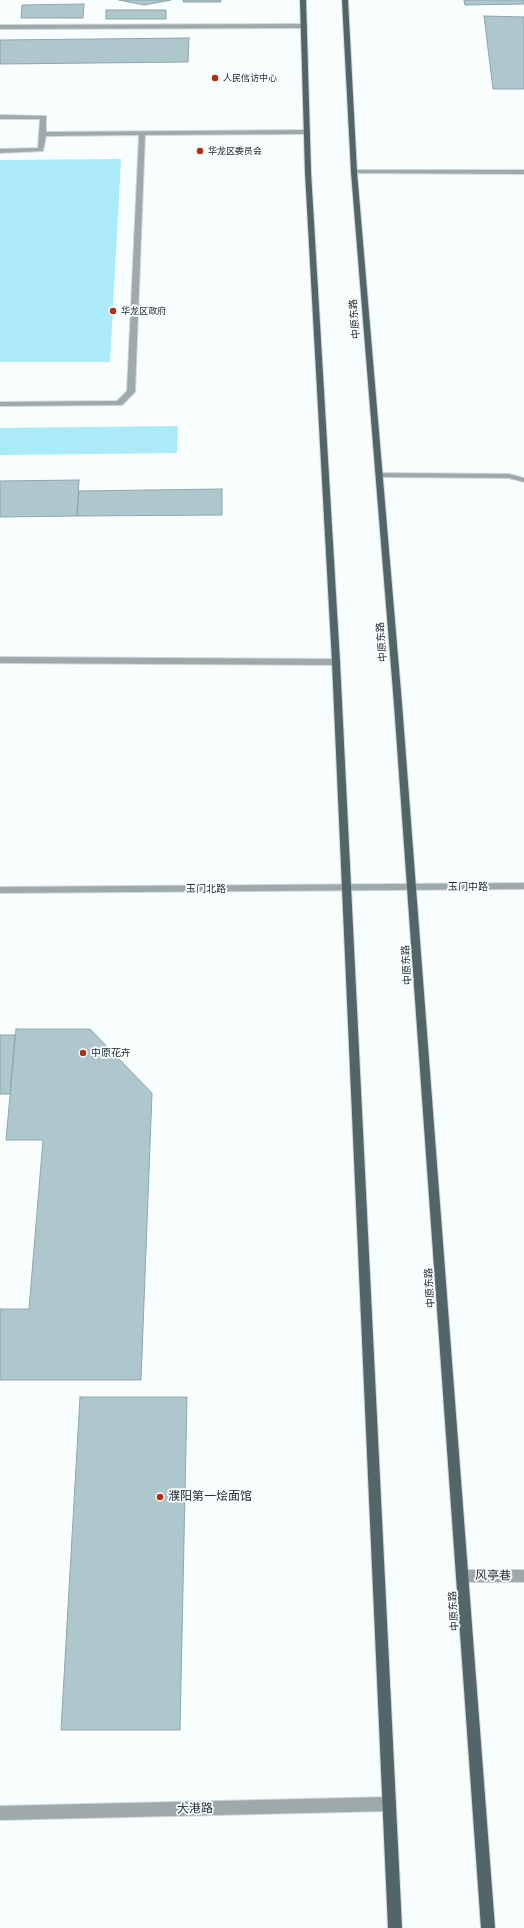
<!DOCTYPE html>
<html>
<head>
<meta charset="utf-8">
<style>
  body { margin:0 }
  canvas { display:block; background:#f8fdfe }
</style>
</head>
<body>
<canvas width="524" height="1928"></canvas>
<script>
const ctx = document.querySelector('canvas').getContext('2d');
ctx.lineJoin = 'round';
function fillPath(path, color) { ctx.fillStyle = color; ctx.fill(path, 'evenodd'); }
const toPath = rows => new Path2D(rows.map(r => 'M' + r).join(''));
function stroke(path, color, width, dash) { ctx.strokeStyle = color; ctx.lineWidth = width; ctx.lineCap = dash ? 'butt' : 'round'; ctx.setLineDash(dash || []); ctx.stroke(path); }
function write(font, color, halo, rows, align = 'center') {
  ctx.font = font + ' "Noto Sans","Noto Sans SC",sans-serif'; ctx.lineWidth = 3.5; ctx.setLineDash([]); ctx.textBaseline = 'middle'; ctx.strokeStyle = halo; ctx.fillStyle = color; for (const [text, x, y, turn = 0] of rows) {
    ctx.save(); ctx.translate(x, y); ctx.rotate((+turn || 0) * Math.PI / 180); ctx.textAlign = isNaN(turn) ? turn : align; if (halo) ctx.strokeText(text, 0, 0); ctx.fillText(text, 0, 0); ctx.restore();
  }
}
fillPath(toPath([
  [121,159,110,362,0,362,0,160],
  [178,426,177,453,0,455,0,428]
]), '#abeaf8');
const building = toPath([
  [119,0,171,0,144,5,119,0],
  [183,0,221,0,221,2,183,2,183,0],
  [464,0,524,0,524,4,465,5,464,0],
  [84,4,83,18,21,18,22,5,84,4],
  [106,10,166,10,166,19,106,19,106,10],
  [484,16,524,17,524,89,493,89,484,16],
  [189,38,188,62,0,64,0,40,189,38],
  [79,480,77,516,0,517,0,481,79,480],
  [222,489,222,515,77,516,79,491,222,489],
  [16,1029,90,1029,152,1093,141,1380,0,1380,0,1309,29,1309,43,1140,6,1140,16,1029],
  [0,1035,15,1035,10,1094,0,1094,0,1035],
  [80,1397,187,1397,180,1730,61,1730,80,1397]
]);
fillPath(building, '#aec7cc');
stroke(building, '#8fa7ac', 1);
const minor = toPath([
  [0,25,304,24,307,26,304,28,0,29,0,25],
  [0,115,46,116,46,132,307,130,310,132,307,134,145,135,135,392,122,405,0,406,0,402,117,401,127,391,139,135,46,136,43,151,0,153,0,149,38,148,40,119,0,119,0,115],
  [354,170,524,170,524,174,352,173,352,171,354,170],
  [376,473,509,474,524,478,524,482,509,478,379,477,376,477,376,473],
  [0,657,336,659,340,662,336,665,0,663,0,657],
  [524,883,524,889,0,893,0,887,524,883],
  [462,1570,524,1570,524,1582,462,1582,458,1580,456,1576,458,1572,462,1570],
  [389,1797,394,1799,396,1804,394,1809,389,1811,0,1820,0,1806,389,1797]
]);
const major = toPath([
  [300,0,306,0,311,172,340,662,402,1928,388,1928,332,662,305,172,300,0],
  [342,0,348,0,357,172,402,704,495,1928,481,1928,394,704,351,172,342,0]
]);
stroke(minor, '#d2d8d9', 2);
stroke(major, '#d2d8d9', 2);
fillPath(minor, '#9ea9ab');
fillPath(major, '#526569');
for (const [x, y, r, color] of [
  [215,78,4,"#b72c0b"],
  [200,151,4,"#b72c0b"],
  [113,311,4,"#b72c0b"],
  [83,1053,4,"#b72c0b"],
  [160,1497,4,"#b72c0b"]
]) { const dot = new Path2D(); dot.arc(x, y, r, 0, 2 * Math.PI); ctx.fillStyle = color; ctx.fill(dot); stroke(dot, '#f8fdfe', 1.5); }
write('9px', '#232d2f', '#f8fdfe', [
  ["人民信访中心",223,78],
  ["华龙区委员会",208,151],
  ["华龙区政府",121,311]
], 'left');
write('10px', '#232d2f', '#f8fdfe', [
  ["中原东路",355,319,-95],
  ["中原东路",382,642,-95],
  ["玉门中路",468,887],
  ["玉门北路",206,889],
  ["中原东路",407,965,-94],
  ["中原东路",430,1288,-94],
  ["中原东路",454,1611,-94]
]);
write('10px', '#232d2f', '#f8fdfe', [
  ["中原花卉",91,1053]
], 'left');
write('12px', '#232d2f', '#f8fdfe', [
  ["濮阳第一烩面馆",168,1497]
], 'left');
write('12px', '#232d2f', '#f8fdfe', [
  ["风亭巷",493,1576,1],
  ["大港路",195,1809,-1]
]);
</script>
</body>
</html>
